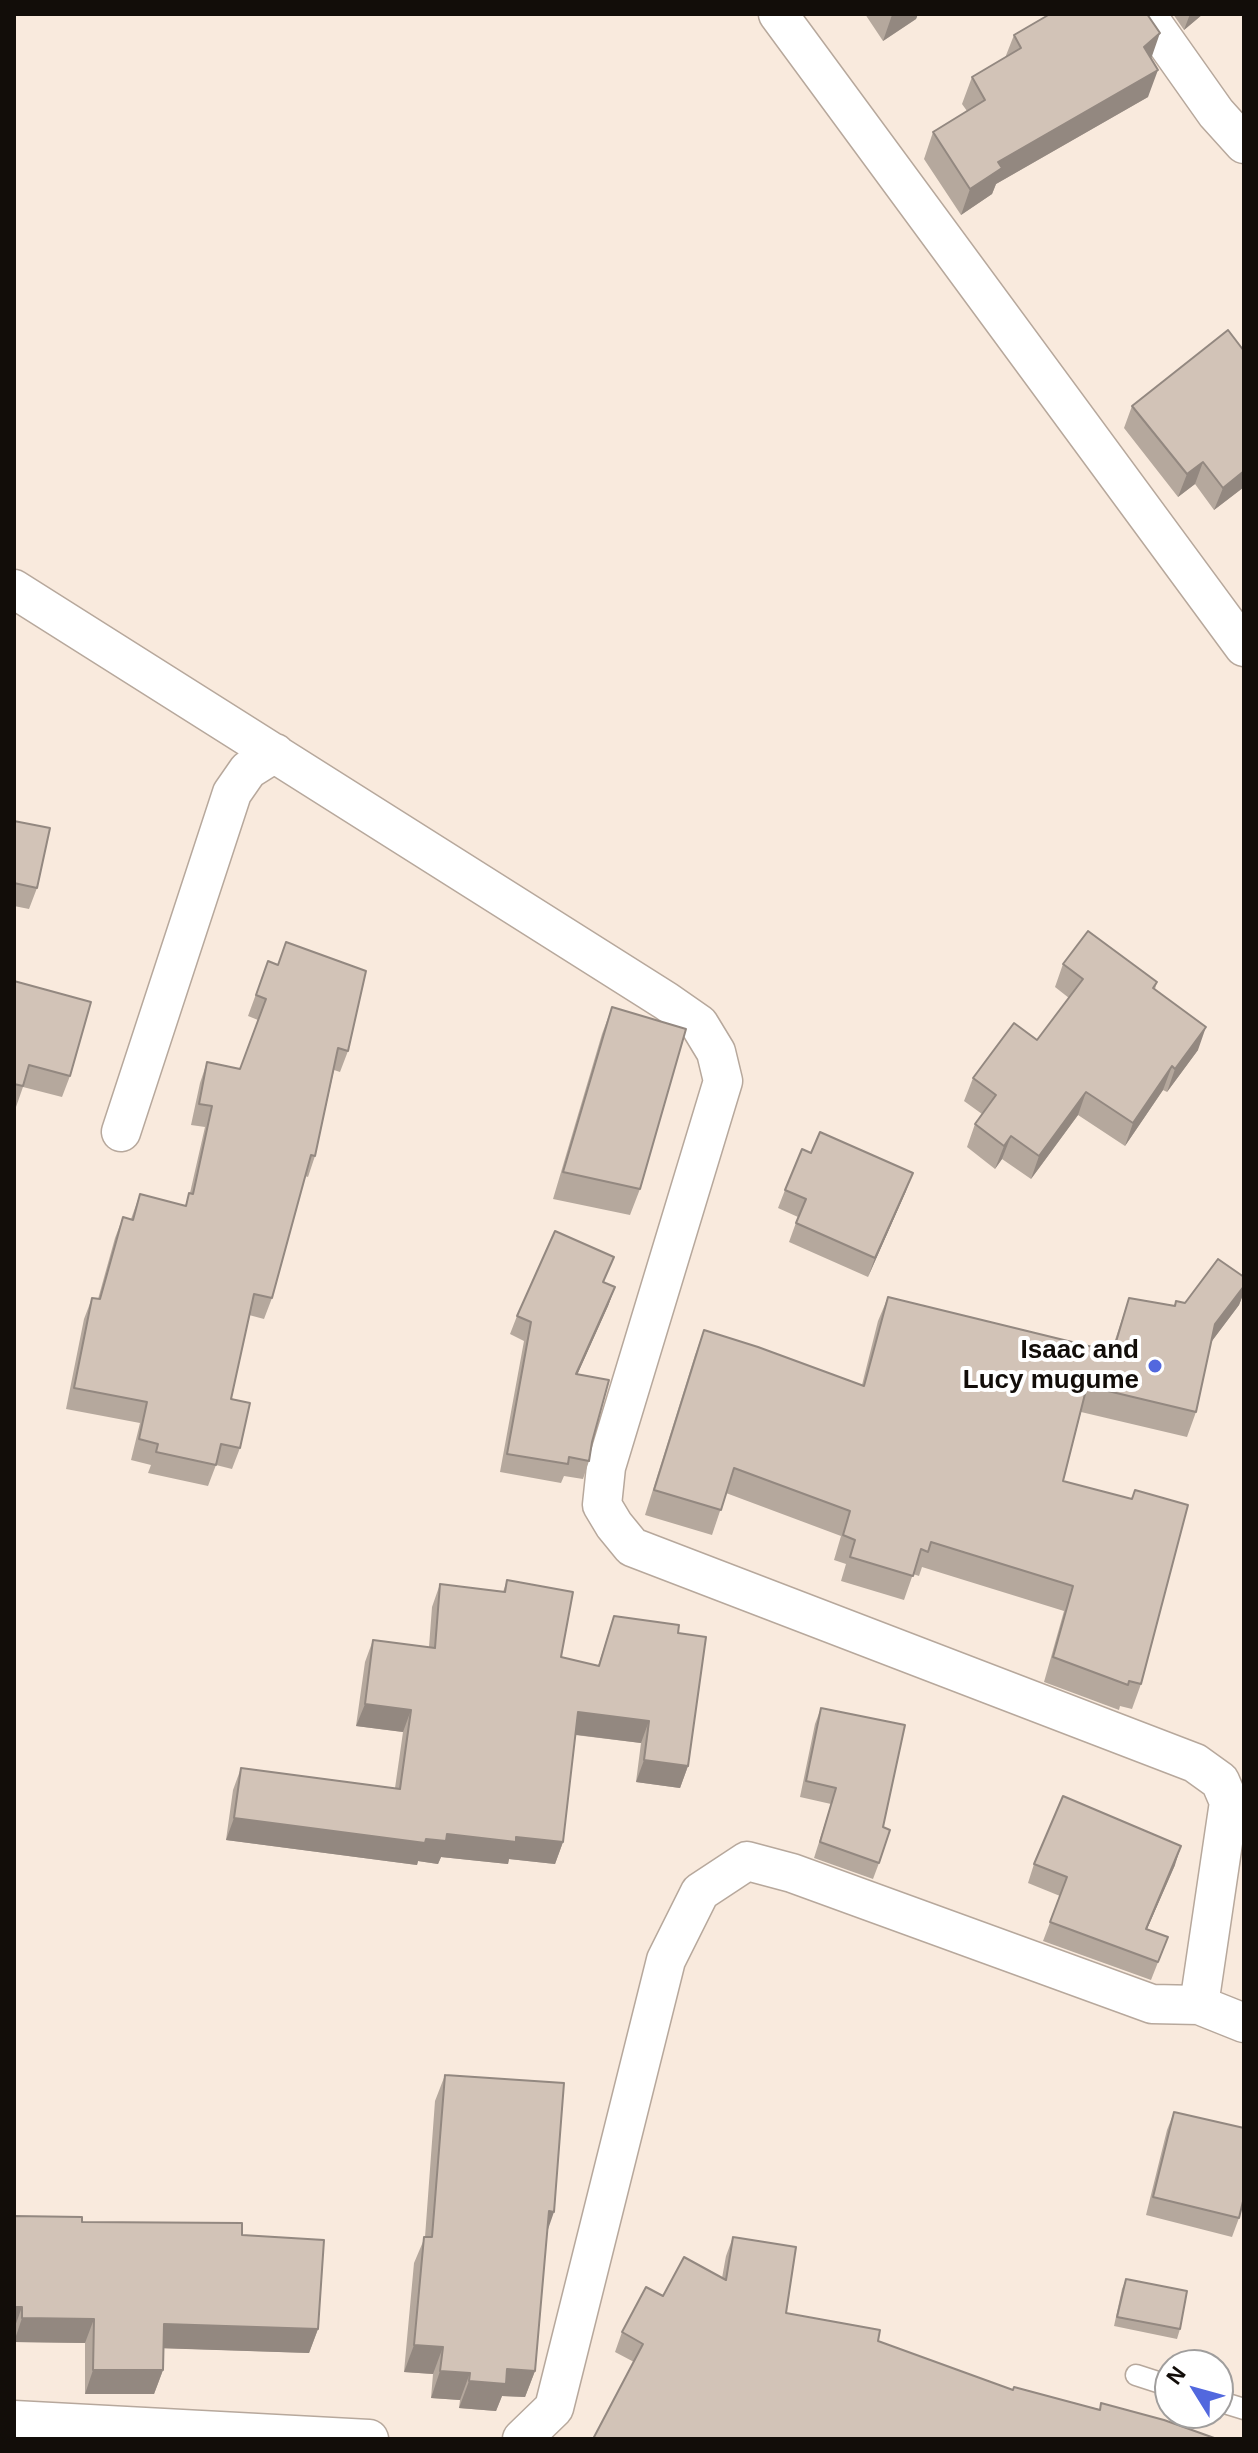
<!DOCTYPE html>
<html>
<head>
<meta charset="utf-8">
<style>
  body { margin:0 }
  #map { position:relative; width:1258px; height:2453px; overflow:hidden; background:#f9eadd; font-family:Helvetica,sans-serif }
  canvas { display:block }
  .frame { position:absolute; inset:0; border:16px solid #120d09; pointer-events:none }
  .north { position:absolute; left:1154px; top:2349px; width:80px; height:80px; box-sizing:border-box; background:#fff; border:2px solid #a09e9d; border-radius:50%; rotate:307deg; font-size:22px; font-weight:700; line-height:32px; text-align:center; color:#120d09 }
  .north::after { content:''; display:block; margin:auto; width:28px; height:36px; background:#5268de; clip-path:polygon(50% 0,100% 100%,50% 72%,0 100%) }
</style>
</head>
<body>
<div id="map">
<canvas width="1258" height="2453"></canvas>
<div class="frame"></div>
<div class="north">N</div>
</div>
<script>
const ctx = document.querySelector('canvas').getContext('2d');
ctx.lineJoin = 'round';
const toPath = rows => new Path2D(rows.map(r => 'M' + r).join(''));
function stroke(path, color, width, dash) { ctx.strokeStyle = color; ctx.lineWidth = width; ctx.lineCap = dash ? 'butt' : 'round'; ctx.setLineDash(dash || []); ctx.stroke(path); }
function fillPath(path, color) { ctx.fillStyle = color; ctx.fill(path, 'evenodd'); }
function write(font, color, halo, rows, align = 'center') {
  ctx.font = font + ' Helvetica,sans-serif'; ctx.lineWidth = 8; ctx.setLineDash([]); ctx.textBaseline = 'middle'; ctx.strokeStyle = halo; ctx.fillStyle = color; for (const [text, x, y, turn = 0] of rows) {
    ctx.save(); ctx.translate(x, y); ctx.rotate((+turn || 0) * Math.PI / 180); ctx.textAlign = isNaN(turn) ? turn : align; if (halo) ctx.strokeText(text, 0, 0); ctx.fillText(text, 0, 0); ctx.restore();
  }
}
const service = toPath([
  [1136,2375,1170,2386],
  [1218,2401,1244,2409]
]);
const minor = toPath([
  [778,14,1244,647],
  [1146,14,1216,113,1244,144],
  [14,589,666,1001,699,1024,716,1052,723,1081,606,1467,602,1505,614,1525,632,1547,1195,1763,1220,1781,1229,1802,1199,2005,1244,2023],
  [121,1132,232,793,248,770,275,753],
  [14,2420,369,2439],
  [522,2439,554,2408,666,1960,700,1892,747,1861,792,1873,1152,2004,1199,2005]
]);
stroke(service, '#b7a89c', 23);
stroke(minor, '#b7a89c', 41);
stroke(service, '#fff', 20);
stroke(minor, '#fff', 38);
fillPath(toPath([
  [865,14,918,14,916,19,883,41],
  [1173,14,1203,14,1184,30],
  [1014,35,1151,59,1148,97,996,184,992,194,961,215,924,159,933,132,967,111,962,104,972,77,1005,58],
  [1244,351,1244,487,1214,510,1195,484,1178,497,1124,428,1132,406],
  [14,821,37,888,29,909,14,906],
  [268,961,348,1051,340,1072,334,1070,315,1156,308,1177,305,1176,272,1298,264,1319,249,1315,231,1399,240,1448,232,1469,216,1465,208,1486,148,1473,151,1465,131,1460,140,1423,66,1409,84,1319,92,1298,98,1299,115,1238,123,1217,131,1219,140,1194,185,1206,190,1193,205,1127,191,1125,200,1083,207,1062,240,1069,258,1020,248,1016],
  [1063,964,1157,982,1155,989,1198,1050,1167,1092,1163,1090,1125,1146,1078,1115,1031,1179,1002,1159,995,1169,967,1147,975,1124,982,1114,964,1101,973,1078,1037,1040,1069,998,1055,987],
  [14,981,70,1076,62,1097,23,1087,16,1107,14,1107],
  [612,1007,640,1189,630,1215,553,1199,602,1034],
  [785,1190,906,1191,868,1277,789,1242,798,1217,778,1208],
  [1244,1277,1244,1292,1239,1305,1211,1342,1196,1412,1187,1437,1081,1412,1063,1481,1141,1684,1132,1709,1120,1706,1119,1710,1044,1682,1064,1611,922,1567,919,1576,913,1574,904,1600,841,1581,846,1564,834,1560,841,1536,726,1493,712,1535,645,1515,695,1355,704,1330,862,1385,878,1321,888,1297,1111,1352,1129,1298,1174,1306,1176,1301,1185,1303],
  [604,1282,615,1287,608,1306,577,1375,592,1442,589,1461,583,1479,564,1476,561,1483,500,1472,524,1341,510,1334,517,1316],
  [507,1580,561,1657,598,1666,614,1616,678,1633,688,1766,680,1788,636,1782,641,1743,575,1735,563,1842,555,1864,509,1859,508,1864,441,1857,438,1864,418,1861,417,1865,226,1840,233,1790,241,1768,395,1788,403,1732,356,1726,365,1662,373,1640,429,1647,432,1607,440,1584,503,1592],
  [821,1708,883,1827,879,1863,873,1879,814,1858,831,1804,800,1797,815,1724],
  [1034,1864,1175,1865,1147,1929,1168,1937,1151,1980,1043,1941,1060,1896,1028,1883],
  [445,2075,547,2232,535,2371,525,2397,502,2396,496,2411,459,2408,460,2400,431,2398,433,2374,404,2372,414,2263,425,2237,435,2101],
  [1174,2112,1239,2218,1232,2237,1146,2215,1167,2130],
  [14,2216,242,2235,318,2329,309,2353,163,2348,163,2370,154,2394,85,2394,85,2343,14,2342],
  [733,2237,786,2313,878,2341,1013,2390,1099,2409,1164,2420,634,2362,615,2352,622,2332,663,2296,722,2278,726,2256],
  [1126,2279,1180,2329,1177,2339,1114,2326,1122,2289]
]), '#b5a89d');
fillPath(toPath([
  [894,14,918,14,916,19,883,41,892,15],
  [1190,14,1203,14,1184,30],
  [1160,33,1151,59,1144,47],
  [1158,70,1148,97,996,184,992,194,961,215,970,189,998,162],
  [1203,462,1195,484,1178,497,1187,474],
  [1244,471,1244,487,1214,510,1223,488],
  [1206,1027,1198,1050,1167,1092,1175,1069],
  [1172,1066,1163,1090,1125,1146,1133,1123],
  [1086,1092,1078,1115,1031,1179,1039,1156],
  [1011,1136,1002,1159,995,1169,1004,1146],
  [913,1173,906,1191,868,1277,875,1258],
  [1244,1286,1244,1292,1239,1305,1206,1349,1215,1324],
  [615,1287,608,1306,569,1393,576,1374],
  [365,1704,411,1710,403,1732,356,1726],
  [578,1712,649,1721,641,1743,570,1734],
  [644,1760,688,1766,680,1788,636,1782],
  [234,1818,426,1839,447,1834,516,1837,563,1842,555,1864,509,1859,508,1864,441,1857,438,1864,418,1861,417,1865,226,1840],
  [1181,1846,1175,1865,1139,1947,1146,1929],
  [549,2211,554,2212,545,2238],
  [14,2307,22,2307,14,2329],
  [22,2318,94,2319,85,2343,14,2342],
  [164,2324,318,2329,309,2353,155,2348],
  [414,2345,443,2347,433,2374,404,2372],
  [507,2369,535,2371,525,2397,502,2396,496,2411,459,2408,469,2381],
  [93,2370,163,2370,154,2394,85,2394],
  [440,2371,470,2373,460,2400,431,2398]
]), '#938880');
const building = toPath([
  [1050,14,1147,14,1160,33,1144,47,1158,70,998,162,1002,168,970,189,933,132,985,100,972,77,1021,48,1014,35,1050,14],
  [1228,330,1244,351,1244,471,1223,488,1203,462,1187,474,1132,406,1228,330],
  [14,821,50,828,37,888,14,883,14,821],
  [1088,931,1157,982,1153,988,1206,1027,1175,1069,1172,1066,1133,1123,1086,1092,1039,1156,1011,1136,1004,1146,975,1124,996,1095,973,1078,1014,1023,1037,1040,1083,979,1063,964,1088,931],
  [286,942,366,971,348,1051,338,1048,315,1156,311,1155,272,1298,254,1294,231,1399,250,1403,240,1448,221,1444,216,1465,156,1452,158,1444,139,1439,147,1402,74,1388,92,1298,100,1299,123,1217,133,1220,140,1194,186,1206,189,1193,193,1194,212,1106,199,1104,207,1062,240,1069,266,999,256,995,268,961,278,965,286,942],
  [14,981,91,1002,70,1076,29,1065,23,1086,14,1084,14,981],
  [612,1007,686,1029,640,1189,563,1172,612,1007],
  [820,1132,913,1173,875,1258,796,1223,806,1199,785,1190,802,1149,811,1153,820,1132],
  [555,1231,614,1257,603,1282,615,1287,576,1374,609,1380,592,1442,589,1461,569,1457,568,1464,507,1454,531,1322,517,1316,555,1231],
  [1218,1259,1244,1277,1244,1286,1215,1324,1196,1412,1087,1386,1063,1481,1132,1499,1135,1490,1188,1505,1141,1684,1129,1681,1128,1685,1053,1657,1073,1586,931,1542,928,1552,921,1549,913,1576,850,1557,855,1540,843,1535,850,1511,734,1468,721,1510,654,1490,704,1330,758,1347,864,1386,888,1297,1113,1352,1129,1298,1175,1306,1176,1301,1185,1303,1218,1259],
  [507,1580,573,1592,561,1657,599,1666,614,1616,679,1625,678,1633,706,1637,688,1766,644,1760,649,1721,578,1712,563,1842,516,1837,516,1842,447,1834,446,1841,426,1839,425,1843,234,1818,241,1768,400,1789,411,1710,365,1704,373,1640,435,1648,440,1584,505,1592,507,1580],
  [821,1708,905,1725,883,1827,890,1830,879,1863,820,1842,836,1788,806,1781,821,1708],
  [1063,1796,1181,1846,1146,1929,1168,1937,1158,1962,1050,1922,1067,1877,1034,1864,1063,1796],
  [445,2075,564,2083,554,2212,549,2211,535,2371,507,2369,506,2384,469,2381,470,2373,440,2371,443,2347,414,2345,424,2237,432,2237,445,2075],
  [1174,2112,1244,2128,1244,2197,1239,2218,1153,2197,1174,2112],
  [14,2216,82,2217,82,2222,242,2223,242,2235,324,2240,318,2329,164,2324,163,2370,93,2370,94,2319,22,2318,22,2307,14,2307,14,2216],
  [733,2237,796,2247,786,2313,880,2330,878,2341,1013,2390,1014,2387,1100,2410,1101,2403,1164,2420,1217,2439,593,2439,643,2344,622,2332,646,2287,663,2296,684,2257,726,2280,733,2237],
  [1126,2279,1187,2291,1180,2329,1117,2317,1126,2279]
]);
fillPath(building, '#d2c3b7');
stroke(building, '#938880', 2);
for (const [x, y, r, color] of [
  [1155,1366,8,"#5268de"]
]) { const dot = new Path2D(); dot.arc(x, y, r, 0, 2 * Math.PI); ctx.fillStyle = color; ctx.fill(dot); stroke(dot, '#fff', 3); }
write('bold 26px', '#120d09', '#fff', [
  ["Isaac and",1139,1351],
  ["Lucy mugume",1139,1381]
], 'right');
</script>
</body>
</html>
